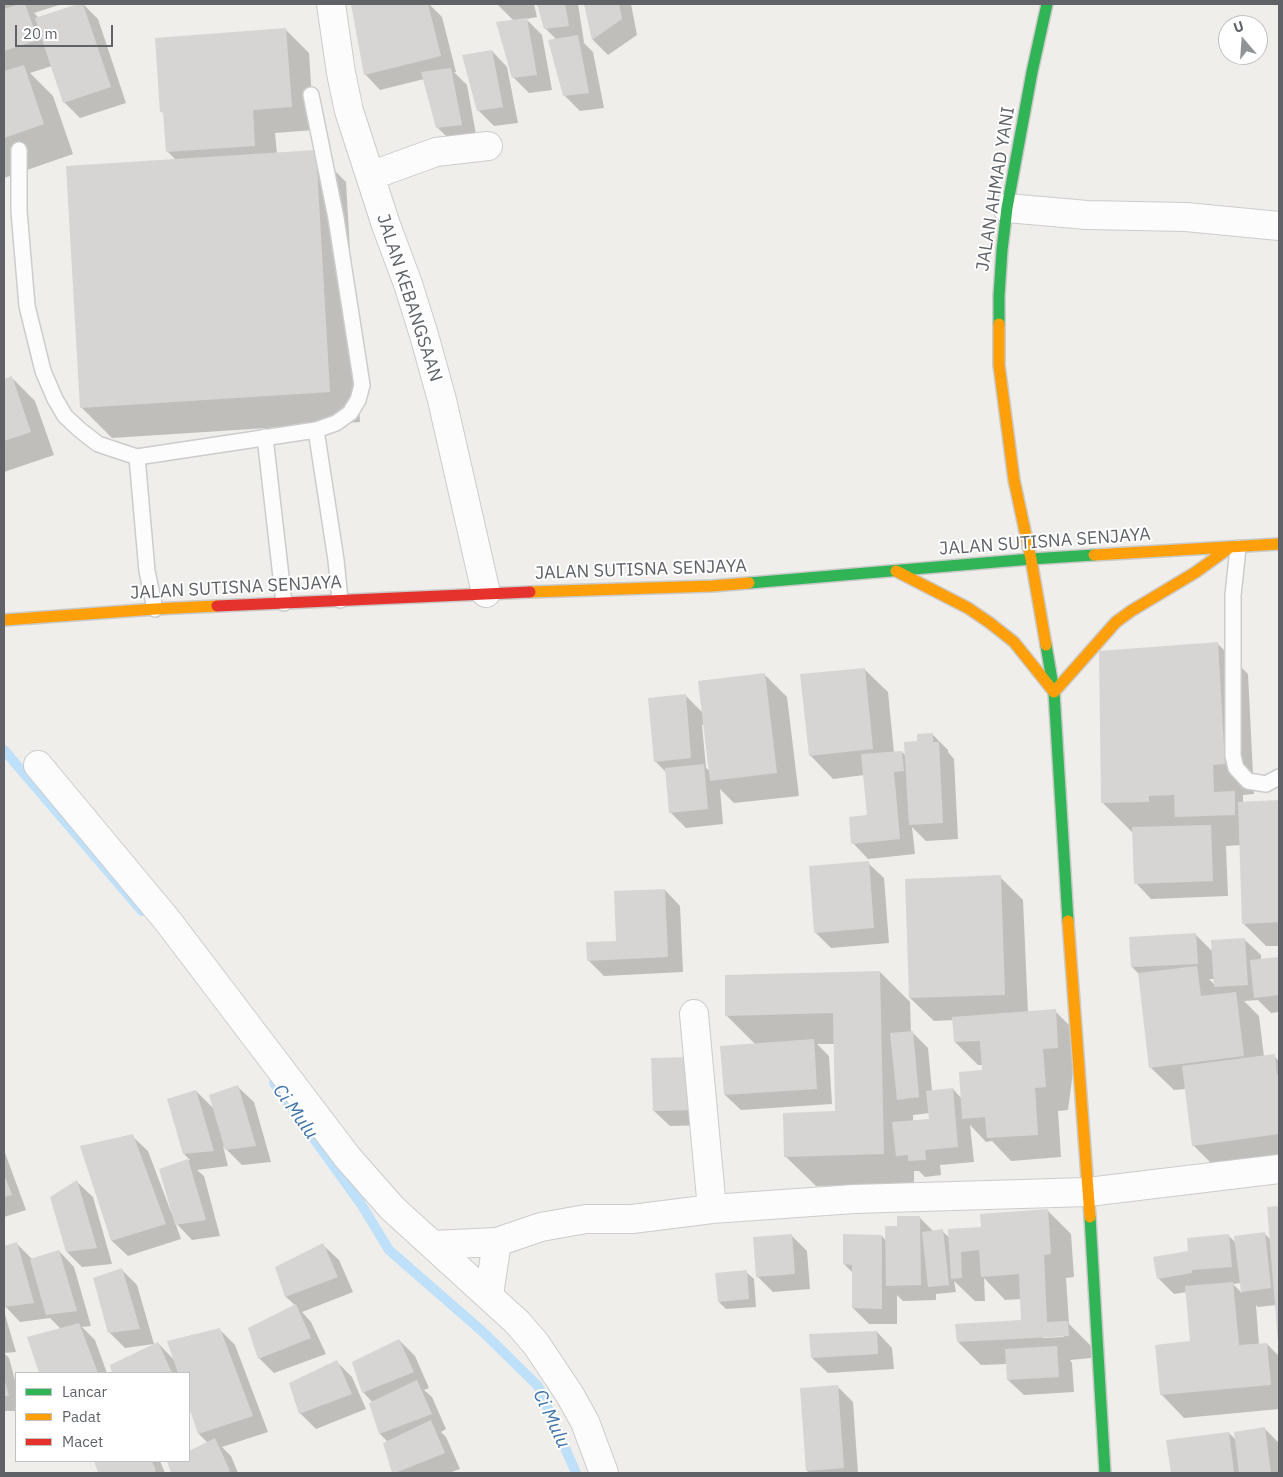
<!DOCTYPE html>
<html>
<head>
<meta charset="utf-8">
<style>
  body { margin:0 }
  #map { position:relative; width:1283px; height:1477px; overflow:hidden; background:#efeeea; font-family:"IBM Plex Sans",sans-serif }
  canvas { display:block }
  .frame { position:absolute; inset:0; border:5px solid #5f6368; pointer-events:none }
  .legend { position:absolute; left:15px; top:1372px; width:175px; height:90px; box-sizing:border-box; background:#fff; border:1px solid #bfc1c3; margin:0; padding:6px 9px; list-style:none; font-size:15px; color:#5f6368 }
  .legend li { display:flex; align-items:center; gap:10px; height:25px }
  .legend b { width:25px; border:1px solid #bfc1c3 }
  .north { position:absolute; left:1218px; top:15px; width:50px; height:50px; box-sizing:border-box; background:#fff; border:1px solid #bfc1c3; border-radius:50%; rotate:342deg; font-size:14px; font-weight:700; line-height:20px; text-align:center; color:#5f6368 }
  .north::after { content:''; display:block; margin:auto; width:18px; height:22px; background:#919496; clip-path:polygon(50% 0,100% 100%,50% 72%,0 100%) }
  .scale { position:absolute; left:15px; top:25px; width:98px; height:22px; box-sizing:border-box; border:2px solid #5f6368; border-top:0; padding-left:6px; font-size:15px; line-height:18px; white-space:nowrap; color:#5f6368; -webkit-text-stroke:4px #fff; paint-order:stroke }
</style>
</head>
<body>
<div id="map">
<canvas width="1283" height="1477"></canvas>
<div class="frame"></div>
<ul class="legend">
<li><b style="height:6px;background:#30b455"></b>Lancar</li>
<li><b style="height:6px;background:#ff9f0a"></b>Padat</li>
<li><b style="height:6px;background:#e5322d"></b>Macet</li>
</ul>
<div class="north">U</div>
<div class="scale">20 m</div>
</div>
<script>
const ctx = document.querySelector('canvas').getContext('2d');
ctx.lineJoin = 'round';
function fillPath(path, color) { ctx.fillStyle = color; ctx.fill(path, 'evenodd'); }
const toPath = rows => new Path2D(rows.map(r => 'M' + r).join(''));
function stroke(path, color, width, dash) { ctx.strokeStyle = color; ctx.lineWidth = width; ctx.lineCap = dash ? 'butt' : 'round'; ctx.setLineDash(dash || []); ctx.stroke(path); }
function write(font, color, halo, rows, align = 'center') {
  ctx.font = font + ' "IBM Plex Sans",sans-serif'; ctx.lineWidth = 4; ctx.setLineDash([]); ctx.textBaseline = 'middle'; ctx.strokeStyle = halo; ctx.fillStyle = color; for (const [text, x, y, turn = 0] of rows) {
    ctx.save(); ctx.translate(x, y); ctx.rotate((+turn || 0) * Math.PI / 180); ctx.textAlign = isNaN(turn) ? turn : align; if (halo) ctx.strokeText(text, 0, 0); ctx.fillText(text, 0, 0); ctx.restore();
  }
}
fillPath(toPath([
  [4,4,62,4,34,13,39,18,83,4,98,19,126,103,80,118,64,102,52,66,30,73,53,96,73,154,4,178],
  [352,4,429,4,442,17,456,72,454,72,467,85,477,140,453,143,437,127,424,79,380,90,365,74],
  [497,4,534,4,537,17,526,19,542,35,552,90,529,93,513,77,514,21],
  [538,4,578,4,584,42,583,42,593,52,604,108,580,111,564,95,557,40,545,28],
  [585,4,631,4,637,35,608,55,593,40],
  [285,29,309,53,314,130,275,133,277,154,316,152,346,182,360,422,112,438,82,408,176,160,168,152,165,115,161,111],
  [492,51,507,67,518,123,494,126,478,110],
  [12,378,35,401,54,455,4,472,4,381],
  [1218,644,1248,674,1254,794,1243,795,1243,801,1244,803,1279,801,1279,946,1266,946,1243,923,1241,845,1226,846,1228,896,1151,899,1136,883,1133,833,1103,803],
  [864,669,888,692,894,753,902,752,906,756,918,742,932,734,948,750,948,752,954,759,958,839,926,841,912,827,915,854,868,859,853,843,869,816,864,775,833,779,810,755],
  [764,674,787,697,799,796,734,803,720,789,723,824,686,828,670,812,667,773,655,761,685,695,703,713],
  [704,724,710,771,706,768,702,725],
  [868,863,884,878,889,943,831,948,815,932],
  [1000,877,1023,900,1028,1012,1055,1011,1078,1034,1068,1110,1058,1111,1061,1157,1011,1161,992,1141,986,1142,970,1125,974,1162,940,1165,941,1175,925,1177,919,1171,914,1171,914,1184,816,1186,785,1156,836,1112,835,1044,817,1044,829,1056,832,1104,741,1110,725,1095,755,1044,727,1016,880,972,910,1002,911,1033,912,1032,928,1048,932,1091,953,1089,962,1099,983,1071,983,1065,978,1065,955,1042,954,1020,934,1021,910,998],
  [930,1113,930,1120,913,1122,913,1115],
  [665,890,680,906,683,972,604,976,588,960,617,942],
  [1196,935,1213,952,1245,940,1261,955,1261,960,1279,959,1279,1012,1271,1013,1258,1000,1244,1001,1259,1016,1264,1057,1274,1056,1279,1061,1279,1160,1216,1168,1193,1145,1186,1089,1174,1090,1150,1067,1139,974,1132,967],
  [1209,979,1215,979,1215,985],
  [652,1059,709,1125,670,1126,654,1111],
  [238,1087,254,1102,271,1162,242,1165,223,1146,228,1166,197,1170,204,1176,220,1236,192,1240,175,1222,181,1239,128,1256,112,1241,81,1146,132,1136,148,1151,171,1212,172,1211,161,1170,190,1160,184,1154,196,1091,215,1110],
  [4,1150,26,1210,4,1217],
  [77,1182,93,1197,112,1264,82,1267,67,1252],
  [1279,1207,1279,1343,1276,1305,1258,1307,1256,1305,1259,1345,1267,1344,1279,1356,1279,1409,1184,1418,1161,1394,1191,1342,1187,1292,1174,1294,1158,1278,1189,1252,1229,1236,1236,1243,1264,1233,1271,1240,1268,1208],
  [1241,1283,1242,1293,1233,1284],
  [1048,1211,1071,1234,1074,1277,1066,1278,1069,1324,1091,1346,1091,1358,1070,1360,1072,1363,1074,1392,1024,1395,1008,1380,1007,1364,981,1365,958,1342,1022,1321,1021,1299,1005,1300,984,1278,985,1301,975,1301,954,1281,956,1292,936,1294,936,1300,903,1301,897,1295,897,1324,869,1324,853,1308,853,1273,844,1264,882,1236,886,1241,898,1227,919,1217,934,1232,942,1231,950,1238,982,1228],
  [1062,1335,1064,1337,1043,1338,1043,1336],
  [792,1236,807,1251,810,1289,773,1292,757,1276],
  [16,1243,33,1260,59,1251,74,1267,91,1326,82,1327,95,1340,107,1373,40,1373,29,1338,61,1329,50,1318,20,1322,4,1305,4,1247],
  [323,1245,339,1260,353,1292,302,1312,311,1322,326,1354,274,1373,259,1358,296,1306,286,1297],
  [122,1270,137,1285,154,1344,125,1348,109,1332],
  [746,1272,754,1279,756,1307,726,1309,719,1302],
  [4,1311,16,1352,4,1353,9,1358,16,1384,16,1411,4,1411],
  [219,1329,235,1345,268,1432,222,1447,231,1456,238,1473,172,1473,169,1462,172,1461,189,1461,189,1453,208,1443,199,1434,189,1403,189,1373,114,1373,111,1366,158,1343,175,1361],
  [877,1332,892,1348,894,1369,828,1373,812,1358],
  [399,1340,415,1356,429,1388,424,1390,432,1397,446,1429,441,1432,446,1437,460,1469,449,1473,394,1473,384,1444,388,1442,380,1434,373,1403,363,1392],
  [337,1362,352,1377,366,1409,316,1429,300,1413],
  [837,1386,853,1402,858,1473,810,1473,807,1471],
  [1265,1429,1279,1443,1279,1473,1172,1473,1168,1441,1229,1433,1237,1441],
  [98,1461,160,1461,165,1473,99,1473,95,1462]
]), '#0003');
stroke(toPath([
  [4,750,142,911],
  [274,1083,361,1204,389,1250,483,1332,538,1386,576,1473]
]), '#bfe0f9', 10);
fillPath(toPath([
  [20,4,25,4,38,40,4,51,4,9],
  [78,4,83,4,111,87,63,103,35,18],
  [351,4,428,4,441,56,364,75],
  [537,4,565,4,569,26,544,29],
  [584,4,619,4,622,19,592,40],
  [527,18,537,75,512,78,496,22],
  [286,28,292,107,253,110,255,146,166,152,163,112,160,112,155,38],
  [578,35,589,93,563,96,548,40],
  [492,50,503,107,477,111,462,55],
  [24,65,44,124,4,138,4,71],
  [451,68,462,125,436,128,421,72],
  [316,150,330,392,80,408,66,166],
  [12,376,31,432,4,441,4,379],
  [1218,642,1225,764,1213,765,1214,792,1235,791,1235,815,1175,817,1174,795,1149,796,1149,802,1101,803,1099,651],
  [865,668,873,749,809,756,800,674],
  [765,673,777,773,710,781,698,681],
  [686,694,691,758,654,762,648,698],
  [933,733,933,742,939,742,943,823,909,825,904,742,917,741,917,734],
  [902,751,904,771,894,772,900,839,851,844,849,817,867,815,861,754],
  [704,764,708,809,669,813,665,768],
  [1279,800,1279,922,1242,924,1238,802],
  [1211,825,1213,881,1134,884,1132,827],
  [869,861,874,928,814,933,809,866],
  [1001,875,1005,995,909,998,905,879],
  [665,889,668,957,587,961,586,942,616,941,614,891],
  [1196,933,1198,964,1131,967,1129,937],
  [1245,938,1248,985,1214,987,1211,940],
  [1279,957,1279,995,1254,998,1250,960],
  [1197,966,1201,996,1236,992,1244,1056,1149,1068,1138,973],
  [880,971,884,1154,784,1157,783,1113,835,1111,833,1013,725,1016,725,975],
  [1056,1009,1058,1048,1043,1049,1046,1087,1035,1088,1038,1135,987,1138,985,1117,962,1119,959,1072,982,1070,980,1041,954,1042,952,1017],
  [913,1031,919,1097,897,1100,890,1033],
  [814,1039,817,1089,724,1095,720,1046],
  [1275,1054,1277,1075,1279,1074,1279,1134,1192,1146,1182,1066],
  [692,1057,694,1110,653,1111,651,1058],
  [238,1085,256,1146,225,1150,209,1095],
  [953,1088,958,1147,925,1150,926,1160,908,1161,908,1155,896,1156,892,1122,929,1119,926,1091],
  [196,1090,214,1151,183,1154,167,1099],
  [133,1134,166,1224,111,1241,80,1146],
  [188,1159,206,1220,175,1225,159,1169],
  [4,1174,12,1195,4,1197],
  [77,1180,97,1248,66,1252,50,1197],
  [1279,1206,1279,1342,1278,1342,1267,1207],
  [1048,1209,1051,1254,1044,1255,1047,1322,1068,1321,1069,1336,957,1342,955,1324,1021,1320,1019,1274,981,1277,979,1250,961,1252,962,1278,951,1279,948,1229,981,1227,980,1214],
  [897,1216,920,1216,921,1285,886,1286,885,1226,897,1226],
  [943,1229,949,1285,928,1287,922,1232],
  [1265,1232,1271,1288,1241,1292,1234,1236],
  [792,1234,795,1274,756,1277,753,1237],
  [843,1234,882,1235,882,1309,852,1308,852,1265,843,1264],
  [1229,1234,1232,1267,1192,1270,1192,1273,1157,1279,1153,1257,1188,1251,1187,1238],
  [17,1242,34,1303,4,1307,4,1246],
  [323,1243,338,1277,285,1297,275,1267],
  [59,1250,77,1311,46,1315,30,1259],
  [122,1268,140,1329,108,1333,93,1278],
  [747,1270,749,1299,718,1302,715,1273],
  [1233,1282,1239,1345,1267,1343,1271,1385,1160,1395,1155,1345,1190,1341,1185,1286],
  [296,1304,311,1338,258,1359,248,1328],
  [79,1323,98,1373,39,1373,27,1337],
  [220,1328,253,1416,198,1434,189,1407,189,1373,178,1373,167,1341],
  [877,1331,878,1354,811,1358,809,1334],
  [399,1339,414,1372,362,1393,352,1362],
  [158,1342,172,1373,112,1373,110,1365],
  [1057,1346,1059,1377,1007,1380,1005,1349],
  [337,1360,352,1394,299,1414,289,1383],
  [4,1378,9,1396,4,1396],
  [417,1380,432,1414,379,1434,369,1403],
  [838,1385,844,1468,806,1471,800,1388],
  [431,1420,445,1453,395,1473,392,1473,383,1443],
  [1265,1427,1271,1473,1239,1473,1234,1432],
  [1229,1432,1234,1473,1171,1473,1166,1440],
  [215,1438,230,1471,225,1473,171,1473,167,1461,189,1461,189,1451],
  [94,1461,152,1461,156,1471,151,1473,98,1473]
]), '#d6d5d3');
const lane = toPath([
  [19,150,19,211,27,306,43,371,55,399,65,416,80,430,98,444,137,457,147,571,155,609],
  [316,430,336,560,340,600],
  [265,437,284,603],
  [137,457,316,430,336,423,350,413,358,400,362,385,336,218,311,95],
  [1238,548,1233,595,1233,756,1236,768,1248,781,1266,784,1279,777]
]);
const street = toPath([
  [331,4,341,73,349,111,386,225,408,284,424,335,442,400,486,593],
  [370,176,436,152,488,146],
  [1007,208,1087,215,1186,217,1279,226],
  [38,765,167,920,348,1158,392,1208,517,1322,536,1344,570,1395,585,1422,604,1473],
  [694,1014,712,1209],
  [433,1245,497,1242,541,1227,586,1219,632,1219,712,1209,854,1199,1088,1192,1279,1169],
  [489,1295,497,1242]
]);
const fast = toPath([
  [999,324,999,296,1002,250,1007,208,1032,72,1047,4],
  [749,583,1031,559,1094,555],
  [1046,645,1054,692,1068,921],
  [1090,1217,1105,1473]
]);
const slow = toPath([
  [999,324,999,365,1014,480,1031,559,1046,645],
  [1094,555,1279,544],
  [896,571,968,608,990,623,1014,642,1054,692,1116,622,1131,611,1196,572,1229,548],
  [530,592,712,586,749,583],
  [4,620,155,609,217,606],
  [1068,921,1090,1217]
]);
const jam = toPath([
  [217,606,530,592]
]);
stroke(lane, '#cbcccc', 18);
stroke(street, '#cbcccc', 30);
stroke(fast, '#cacacb', 14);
stroke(slow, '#cacacb', 14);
stroke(jam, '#cacacb', 14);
stroke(lane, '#fdfcfc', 15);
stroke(street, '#fdfcfc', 28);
stroke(fast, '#30b455', 11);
stroke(slow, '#ff9f0a', 11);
stroke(jam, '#e5322d', 11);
write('18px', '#5f6368', '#fff', [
  ["JALAN AHMAD YANI",996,189,-81],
  ["JALAN KEBANGSAAN",409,298,72],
  ["JALAN SUTISNA SENJAYA",1045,542,-4],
  ["JALAN SUTISNA SENJAYA",641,570,-2],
  ["JALAN SUTISNA SENJAYA",236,588,-3]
]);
write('italic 19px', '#4174aa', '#fff', [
  ["Ci Mulu",295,1112,54],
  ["Ci Mulu",551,1419,65]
]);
</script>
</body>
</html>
